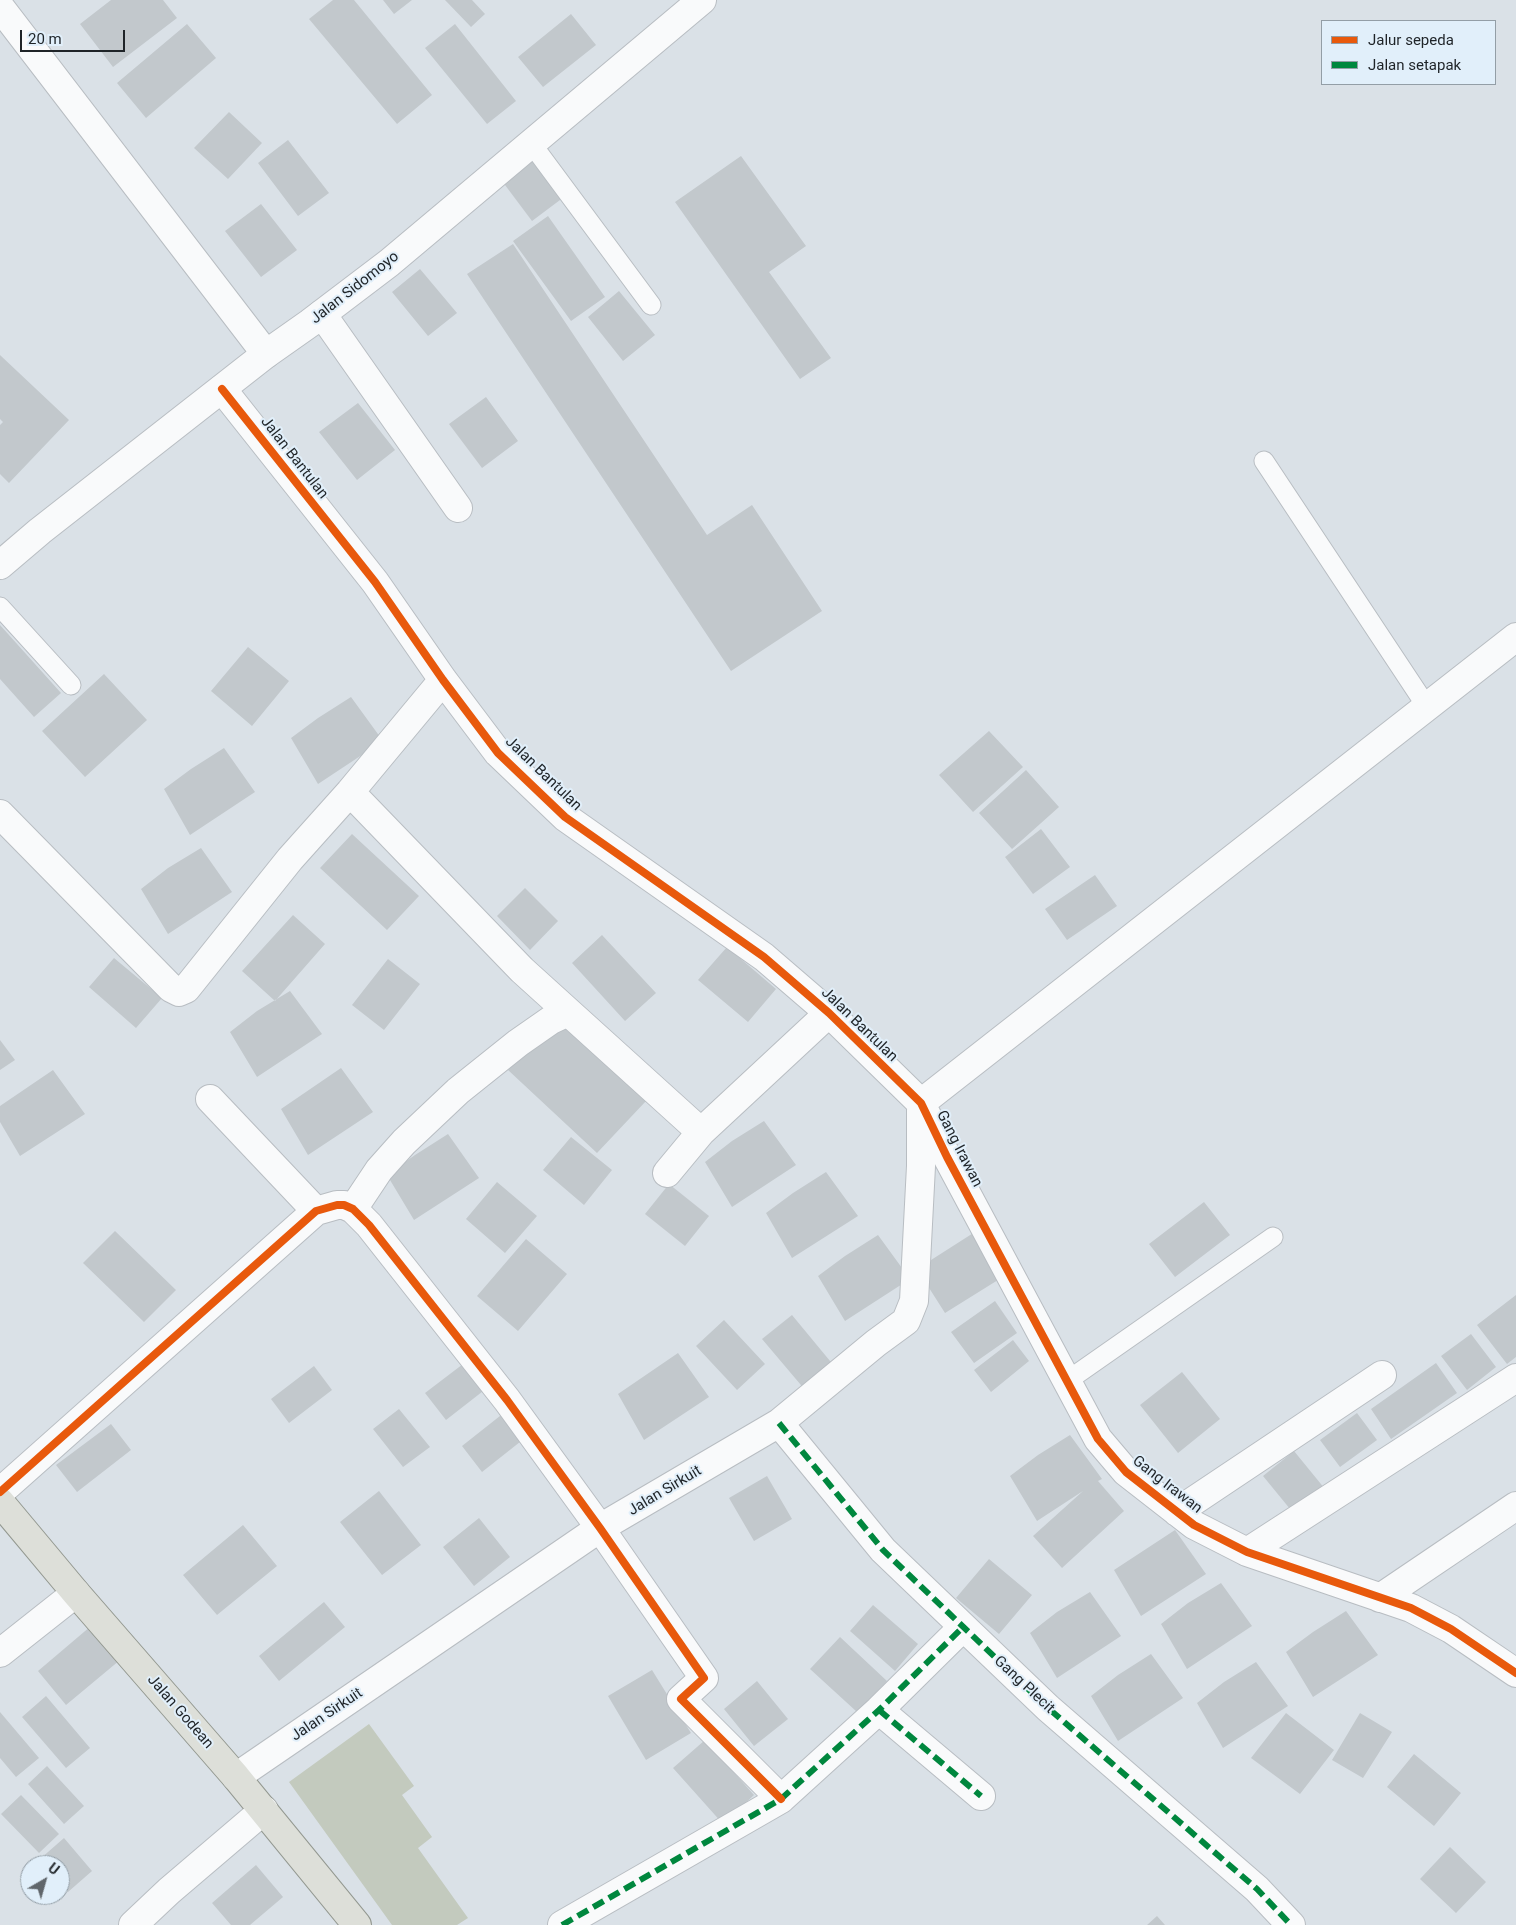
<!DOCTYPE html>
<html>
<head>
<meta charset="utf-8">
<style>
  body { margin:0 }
  #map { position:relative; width:1516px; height:1925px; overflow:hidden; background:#dae1e7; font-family:Roboto,sans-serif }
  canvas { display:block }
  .legend { position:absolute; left:1321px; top:20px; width:175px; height:65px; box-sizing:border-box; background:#e1effa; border:1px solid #939ea6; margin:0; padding:6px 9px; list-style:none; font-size:15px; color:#1f2428 }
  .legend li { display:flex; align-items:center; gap:10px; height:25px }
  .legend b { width:25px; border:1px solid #939ea6 }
  .north { position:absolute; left:20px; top:1855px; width:50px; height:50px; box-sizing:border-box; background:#e1effa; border:1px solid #939ea6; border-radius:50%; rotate:38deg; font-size:14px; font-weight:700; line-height:20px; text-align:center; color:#1f2428 }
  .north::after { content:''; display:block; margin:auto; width:18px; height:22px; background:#60666b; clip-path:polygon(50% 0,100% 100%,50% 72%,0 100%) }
  .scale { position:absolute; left:20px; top:30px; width:105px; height:22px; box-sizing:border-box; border:2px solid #1f2428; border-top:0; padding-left:6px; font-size:15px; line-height:18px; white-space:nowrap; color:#1f2428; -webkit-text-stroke:4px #e1effa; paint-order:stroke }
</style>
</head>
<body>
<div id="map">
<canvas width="1516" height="1925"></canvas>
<ul class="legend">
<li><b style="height:6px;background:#e8590c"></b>Jalur sepeda</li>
<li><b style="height:6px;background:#00873e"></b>Jalan setapak</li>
</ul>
<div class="north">U</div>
<div class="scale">20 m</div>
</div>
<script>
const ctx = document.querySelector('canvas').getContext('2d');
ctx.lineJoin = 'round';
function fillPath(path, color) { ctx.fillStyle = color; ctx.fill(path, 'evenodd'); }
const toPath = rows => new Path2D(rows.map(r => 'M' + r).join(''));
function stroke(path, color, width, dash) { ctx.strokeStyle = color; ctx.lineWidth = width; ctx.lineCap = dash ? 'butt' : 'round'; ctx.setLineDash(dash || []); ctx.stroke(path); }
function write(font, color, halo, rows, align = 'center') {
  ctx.font = font + ' Roboto,sans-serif'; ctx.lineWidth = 4; ctx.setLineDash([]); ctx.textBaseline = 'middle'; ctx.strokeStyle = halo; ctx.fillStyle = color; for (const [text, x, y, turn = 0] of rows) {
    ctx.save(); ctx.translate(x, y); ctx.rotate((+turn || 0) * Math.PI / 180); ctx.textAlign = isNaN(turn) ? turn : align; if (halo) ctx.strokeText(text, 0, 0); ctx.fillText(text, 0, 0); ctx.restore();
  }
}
fillPath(toPath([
  [369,1724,414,1786,402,1795,432,1837,418,1848,468,1918,457,1925,392,1925,289,1782]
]), '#c3cabe');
fillPath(toPath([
  [111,0,163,0,177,18,113,67,80,24],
  [333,0,354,0,432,95,397,124,309,19],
  [383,0,412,0,394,14],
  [445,0,472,0,485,14,471,27],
  [571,14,596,45,543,87,518,57],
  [187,24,216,58,146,118,117,83],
  [455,24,516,101,487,124,425,48],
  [229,112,262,143,228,179,194,148],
  [288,140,329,193,298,216,258,163],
  [741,156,806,246,769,272,831,358,800,379,675,202],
  [534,157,564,197,532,221,502,181],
  [261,204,297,250,261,277,225,231],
  [548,216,605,297,571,321,513,241],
  [513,244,707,535,752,505,822,611,731,671,467,274],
  [420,269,457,313,428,336,392,292],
  [619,291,655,335,623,361,588,317],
  [0,355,69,420,9,483,0,474,0,425,3,422,0,419],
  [486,397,518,441,482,468,449,424],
  [358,403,395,450,357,480,319,432],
  [0,625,61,693,34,717,0,679],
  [248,647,289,681,252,726,211,691],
  [104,674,147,720,85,777,42,731],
  [351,697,383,741,318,784,291,738,318,718],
  [989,731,1023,767,973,812,939,775],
  [224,748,255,792,190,835,164,789,191,769],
  [1026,770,1059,807,1012,849,979,813],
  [1041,829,1070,867,1033,894,1005,857],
  [352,834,419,896,387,930,320,868],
  [201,848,232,892,168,934,141,889,168,868],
  [1095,875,1117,906,1067,940,1045,909],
  [525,888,558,921,530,950,497,916],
  [293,915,325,944,275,1001,242,971],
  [602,935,656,993,625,1021,572,963],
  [727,947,776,989,748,1022,698,980],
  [114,958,162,998,136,1028,89,987],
  [388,959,420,984,384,1030,352,1005],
  [290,991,322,1034,257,1077,230,1032,257,1011],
  [557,1018,646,1101,597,1153,508,1070],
  [0,1040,15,1060,0,1070],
  [341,1068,373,1112,308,1155,281,1109],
  [53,1070,85,1114,20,1156,0,1122,0,1106],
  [764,1121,796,1165,732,1207,705,1162,732,1141],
  [448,1134,479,1178,414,1220,387,1175,415,1155],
  [571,1137,612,1170,584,1205,543,1170],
  [826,1172,858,1216,792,1258,766,1213,793,1193],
  [497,1182,537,1216,505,1253,466,1219],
  [669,1184,709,1216,685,1246,645,1214],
  [1204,1202,1230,1235,1175,1277,1149,1244],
  [978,1230,1006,1275,945,1313,917,1269],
  [115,1231,176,1290,144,1322,83,1263],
  [878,1235,910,1279,845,1321,818,1276,845,1256],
  [526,1239,567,1274,518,1331,477,1296],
  [1516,1295,1516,1357,1507,1364,1477,1325],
  [995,1301,1017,1333,974,1363,951,1332],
  [792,1315,835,1367,806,1391,762,1339],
  [724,1320,765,1364,737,1390,696,1346],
  [1471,1334,1496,1367,1467,1390,1441,1356],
  [1013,1340,1029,1361,991,1392,974,1370],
  [678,1353,709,1397,644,1440,618,1394],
  [467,1361,487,1388,446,1420,425,1393],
  [1436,1363,1457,1393,1391,1439,1371,1409],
  [314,1366,332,1390,289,1423,271,1399],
  [1182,1372,1220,1419,1178,1453,1140,1405],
  [399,1409,430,1447,403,1467,373,1429],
  [505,1412,525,1438,482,1472,462,1446],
  [1357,1413,1377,1440,1340,1467,1320,1440],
  [111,1424,131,1450,77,1492,56,1465],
  [1070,1435,1102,1479,1098,1481,1124,1511,1062,1568,1033,1536,1083,1491,1037,1521,1010,1476,1038,1455],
  [1294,1451,1325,1489,1295,1515,1263,1476],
  [767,1476,792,1519,754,1541,729,1498],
  [379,1491,421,1545,382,1575,340,1522],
  [479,1518,510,1557,474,1586,443,1547],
  [243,1525,277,1566,217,1615,183,1575],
  [1175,1530,1206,1574,1141,1616,1114,1570],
  [989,1559,1032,1595,999,1634,956,1598],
  [1221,1583,1252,1626,1187,1669,1161,1624,1188,1603],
  [1090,1592,1121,1636,1057,1678,1030,1633,1057,1612],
  [324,1602,345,1627,279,1681,259,1656],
  [873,1605,918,1644,895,1671,850,1631],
  [1346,1611,1378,1655,1313,1697,1286,1652,1313,1632],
  [91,1626,120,1660,66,1705,38,1671],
  [840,1637,887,1681,857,1712,810,1669],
  [1151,1654,1183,1698,1118,1741,1091,1696,1118,1675],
  [1256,1662,1288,1706,1223,1748,1197,1703,1224,1682],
  [652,1670,691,1733,646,1760,608,1696],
  [757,1681,788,1719,754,1746,724,1709],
  [46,1696,90,1748,66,1768,22,1717],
  [0,1712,39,1758,16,1777,0,1758],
  [1286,1713,1334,1750,1300,1794,1251,1758],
  [1360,1713,1392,1732,1363,1778,1332,1760],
  [705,1740,754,1795,723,1824,673,1768],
  [1414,1754,1461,1793,1434,1826,1387,1787],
  [47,1766,84,1806,64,1824,28,1784],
  [21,1795,59,1834,39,1853,1,1814],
  [64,1838,92,1871,68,1892,60,1882,60,1865,45,1865,40,1859],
  [1450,1847,1486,1882,1456,1913,1420,1879],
  [256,1865,283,1897,250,1925,231,1925,212,1903],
  [1157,1916,1165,1925,1147,1925]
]), '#c2c8cc');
const service = toPath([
  [531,143,651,305],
  [1264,461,1427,707],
  [0,607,71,685],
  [1067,1381,1273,1237]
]);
const minor = toPath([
  [0,7,266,354],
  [322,314,458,508],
  [222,389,375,582,443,680,498,753,565,817,764,957,829,1013,921,1103,947,1157,1098,1439,1126,1472,1194,1525,1247,1552,1411,1608,1451,1629,1516,1673],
  [350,792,522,970,701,1132],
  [0,814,171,988,179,992,186,989,290,859,350,792,443,680],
  [210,1099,316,1211],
  [921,1103,1516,637],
  [667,1173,701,1132,829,1013],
  [353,1209,379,1170,404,1142,458,1091,518,1043,551,1020,568,1012],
  [779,1423,883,1550,1048,1708,1257,1889,1291,1925],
  [0,1492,316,1211,337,1205,344,1205,353,1209,369,1225,507,1400,600,1528,704,1678,681,1699,781,1799],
  [1177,1512,1382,1375],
  [1247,1552,1516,1378],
  [1380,1598,1516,1506],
  [0,1653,76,1593],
  [879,1710,981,1796],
  [236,1777,600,1528,779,1423,876,1343,906,1321,914,1301,921,1166,921,1110],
  [133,1925,169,1891,264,1810],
  [562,1925,781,1799,879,1710,963,1627]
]);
const secondary = toPath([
  [0,565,40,531,266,354,310,323,389,263,702,0]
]);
const primary = toPath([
  [0,1502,76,1593,236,1777,357,1925]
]);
stroke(service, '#b8bdc2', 21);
stroke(minor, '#b8bdc2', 30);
stroke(secondary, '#b8bdc2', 30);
stroke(primary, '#939890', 30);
stroke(service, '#f9fafb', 19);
stroke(minor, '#f9fafb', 28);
stroke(secondary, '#f9fafb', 28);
stroke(primary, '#dddfd9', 28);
stroke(toPath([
  [779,1423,883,1550,1048,1708,1257,1889,1291,1925],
  [879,1710,981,1796],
  [562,1925,781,1799,879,1710,963,1627]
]), '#00873e', 6, [12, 6]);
stroke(toPath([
  [222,389,375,582,443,680,498,753,565,817,764,957,829,1013,921,1103,947,1157,1098,1439,1126,1472,1194,1525,1247,1552,1411,1608,1451,1629,1516,1673],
  [0,1492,316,1211,337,1205,344,1205,353,1209,369,1225,507,1400,600,1528,704,1678,681,1699,781,1799]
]), '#e8590c', 8);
write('15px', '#1f2428', '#e1effa', [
  ["Jalan Sidomoyo",355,288,-38],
  ["Jalan Bantulan",294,458,52],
  ["Jalan Bantulan",543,774,44],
  ["Jalan Bantulan",859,1025,44],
  ["Gang Irawan",959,1149,63],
  ["Gang Irawan",1167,1485,38],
  ["Jalan Sirkuit",665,1491,-31],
  ["Gang Plecit",1024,1685,43],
  ["Jalan Godean",180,1712,49],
  ["Jalan Sirkuit",327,1715,-34]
]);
</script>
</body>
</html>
